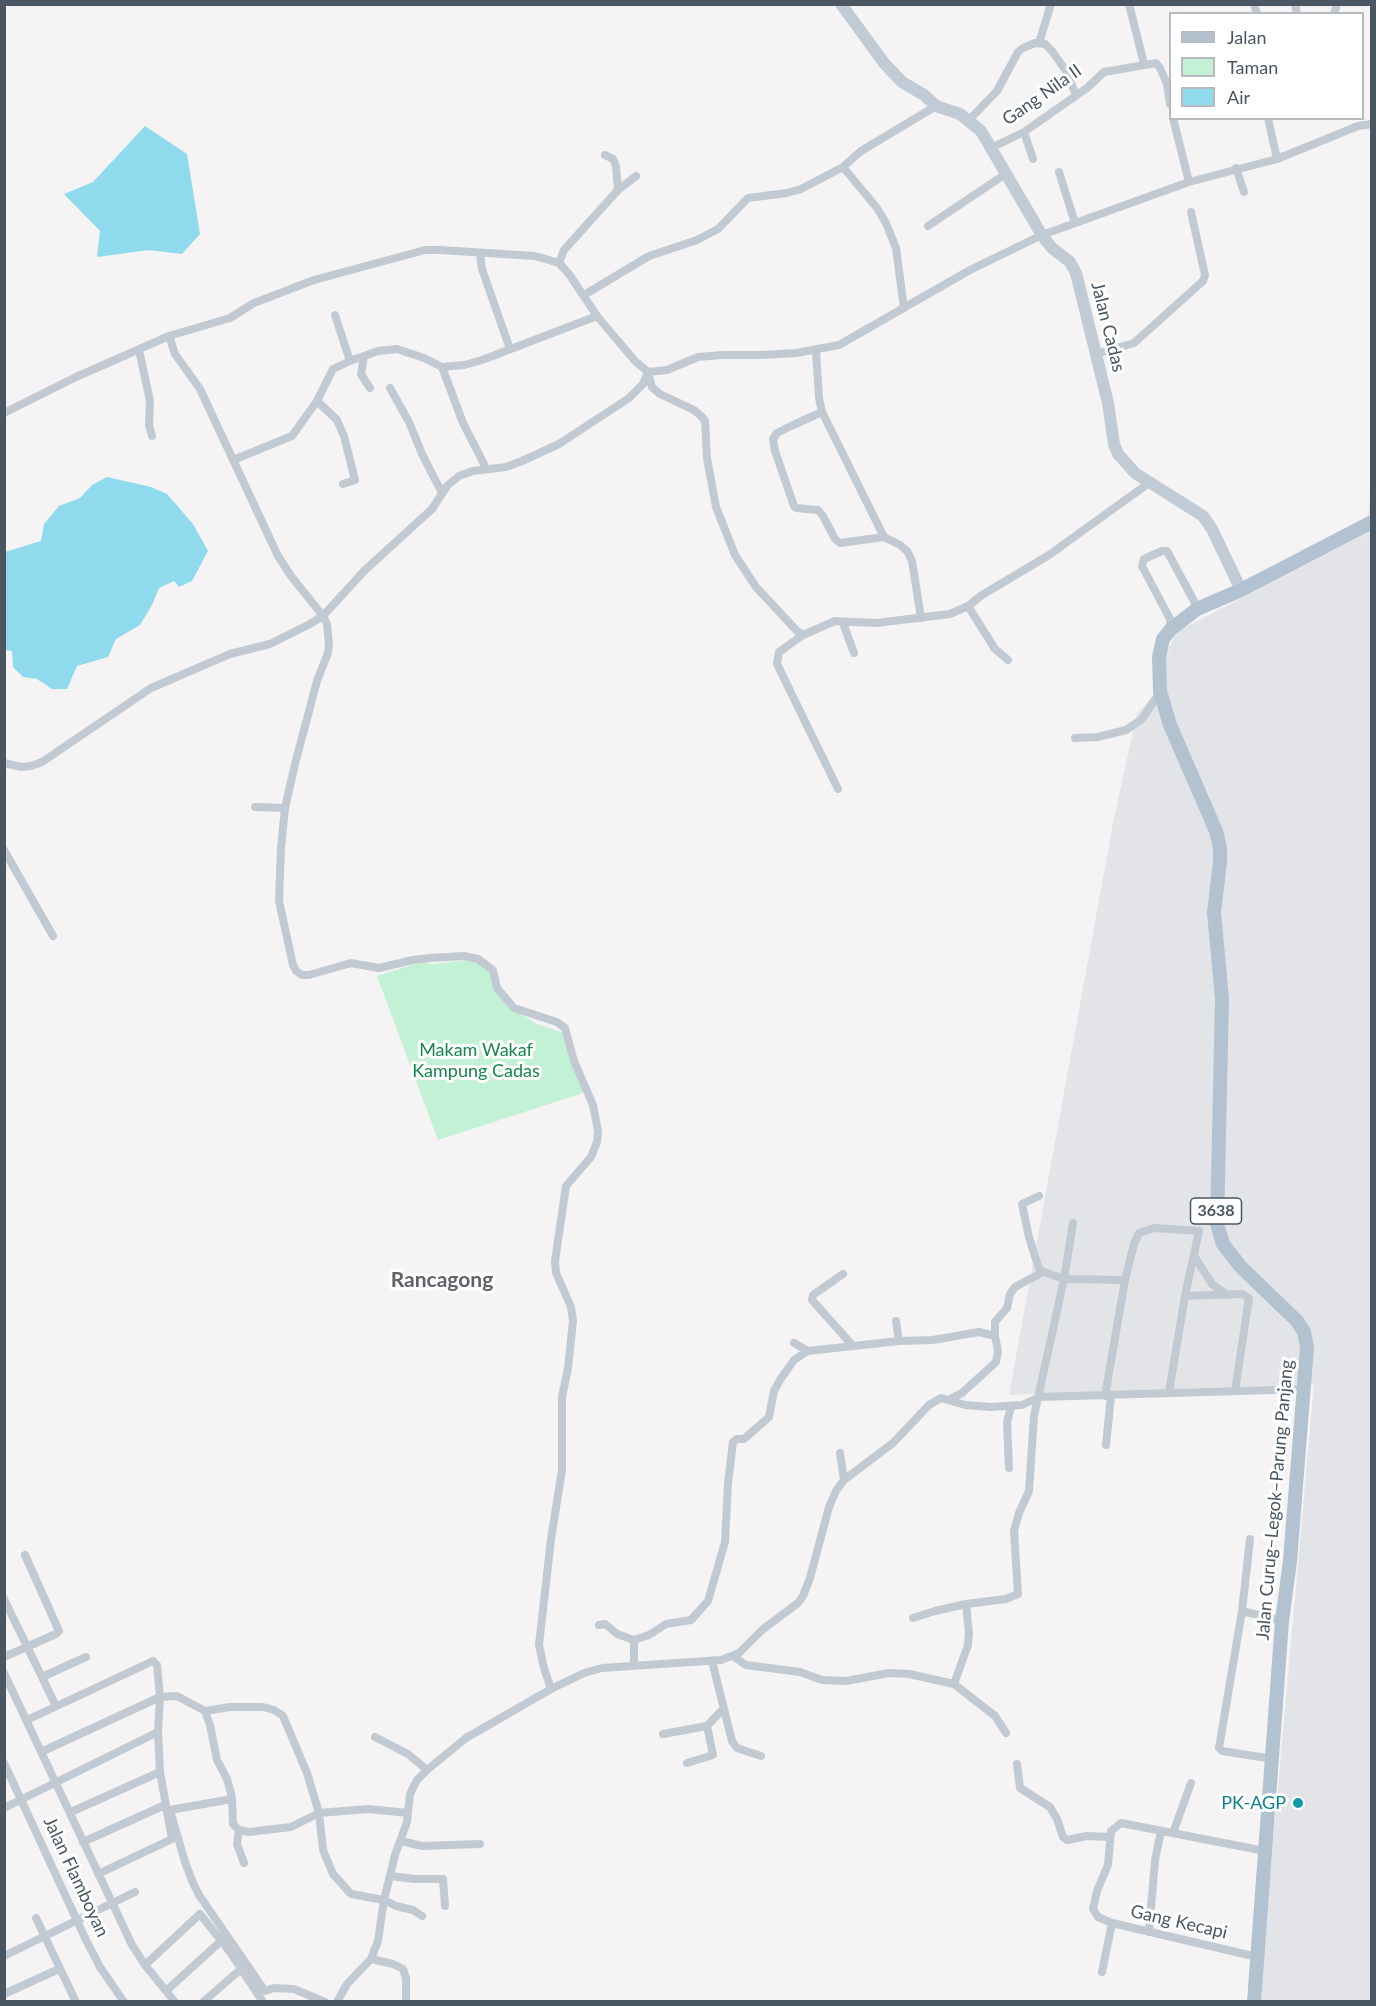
<!DOCTYPE html>
<html>
<head>
<meta charset="utf-8">
<style>
  body { margin:0 }
  #map { position:relative; width:1376px; height:2006px; overflow:hidden; background:#f5f3f3; font-family:Lato,sans-serif }
  canvas { display:block }
  .frame { position:absolute; inset:0; border:6px solid #4a5661; pointer-events:none }
  .legend { position:absolute; left:1169px; top:12px; width:195px; height:108px; box-sizing:border-box; background:#fff; border:2px solid #b7bbc0; margin:0; padding:8px 10px; list-style:none; font-size:18px; color:#4a5661 }
  .legend li { display:flex; align-items:center; gap:12px; height:30px }
  .legend b { width:30px; border:2px solid #b7bbc0 }
</style>
</head>
<body>
<div id="map">
<canvas width="1376" height="2006"></canvas>
<div class="frame"></div>
<ul class="legend">
<li><b style="height:8px;background:#b3c2d1"></b>Jalan</li>
<li><b style="height:16px;background:#c3f1d5"></b>Taman</li>
<li><b style="height:16px;background:#90daee"></b>Air</li>
</ul>
</div>
<script>
const ctx = document.querySelector('canvas').getContext('2d');
ctx.lineJoin = 'round';
function fillPath(path, color) { ctx.fillStyle = color; ctx.fill(path, 'evenodd'); }
const toPath = rows => new Path2D(rows.map(r => 'M' + r).join(''));
function stroke(path, color, width, dash) { ctx.strokeStyle = color; ctx.lineWidth = width; ctx.lineCap = dash ? 'butt' : 'round'; ctx.setLineDash(dash || []); ctx.stroke(path); }
function write(font, color, halo, rows, align = 'center') {
  ctx.font = font + ' Lato,sans-serif'; ctx.lineWidth = 6; ctx.setLineDash([]); ctx.textBaseline = 'middle'; ctx.strokeStyle = halo; ctx.fillStyle = color; for (const [text, x, y, turn = 0] of rows) {
    ctx.save(); ctx.translate(x, y); ctx.rotate((+turn || 0) * Math.PI / 180); ctx.textAlign = isNaN(turn) ? turn : align; if (halo) ctx.strokeText(text, 0, 0); ctx.fillText(text, 0, 0); ctx.restore();
  }
}
fillPath(toPath([
  [1371,482,1371,2001,1259,2001,1314,1384,1009,1395,1114,818,1137,713,1167,683,1165,659,1176,632,1367,533]
]), '#e2e4e7');
fillPath(toPath([
  [469,960,482,963,491,972,498,994,506,1005,537,1024,567,1034,583,1093,438,1140,377,976,421,962,432,964]
]), '#c3f1d5');
fillPath(toPath([
  [145,126,187,154,200,234,182,254,149,250,97,257,100,231,64,194,93,182],
  [107,477,151,487,167,494,193,524,208,551,192,581,179,587,174,581,159,588,152,605,140,625,116,639,108,657,77,666,67,689,52,689,37,679,23,677,13,667,12,651,5,650,5,552,41,541,44,524,59,506,80,498,92,485]
]), '#90daee');
stroke(toPath([
  [1129,4,1144,64],
  [1254,4,1257,14],
  [1295,4,1297,14],
  [1334,14,1337,4],
  [1039,43,1051,4],
  [1167,84,1170,104],
  [1173,118,1189,182],
  [1268,118,1277,159],
  [969,120,997,91,1018,52,1023,48,1035,43,1045,44,1052,51,1066,71,1076,95],
  [1024,132,1033,159],
  [991,148,1024,132,1087,88,1104,72,1156,63,1160,68,1167,84,1170,82],
  [605,155,613,159,616,166,618,190],
  [843,167,877,208,886,223,896,248,904,308],
  [1236,168,1244,192],
  [1059,172,1075,223],
  [928,226,1007,173],
  [480,254,482,269,510,349],
  [559,263,564,250,618,190,636,176],
  [584,295,649,256,697,240,718,229,748,198,787,193,801,189,843,167,861,151,936,106],
  [335,315,350,361,378,351,397,349,424,358,442,367,463,423,486,468],
  [169,336,175,354,200,389,278,556,291,576,323,616,327,624,329,644,328,653,317,681,295,764,285,808,281,848,279,901,293,965,296,971,302,975,309,975,351,963,379,968,413,960,430,958,464,956,478,959,493,970,497,988,514,1008,557,1022,565,1028,574,1061,593,1105,598,1131,597,1142,591,1157,566,1186,555,1261,556,1273,571,1307,573,1321,568,1368,562,1397,562,1470,551,1539,539,1645,544,1668,551,1689],
  [139,350,150,401,149,425,152,436],
  [816,351,819,398,822,412,884,537,900,545,907,551,912,561,921,618],
  [1096,354,1134,343,1203,281,1205,275,1191,212],
  [364,356,361,374,370,388],
  [442,367,464,365,482,360,597,316],
  [390,388,409,422,422,454,442,493],
  [317,401,337,420,344,436,355,480,343,484],
  [822,412,791,426,777,433,773,439,775,451,794,506,796,508,818,510,823,516,835,539,840,543,884,537],
  [4,413,76,377,169,336,230,318,254,303,314,280,425,250,440,250,535,256,559,263,569,274,597,316,635,361,648,372,652,387,660,394,694,410,702,417,705,421,707,458,716,507,735,555,756,587,797,631,803,635,835,621,876,623,950,614,968,606,982,595,1049,555,1149,483],
  [233,460,292,436,317,401,333,369,350,361],
  [968,606,995,649,1008,660],
  [843,623,854,653],
  [1171,629,1170,619,1142,566,1144,559,1162,551,1167,551,1195,603,1197,609],
  [803,635,779,652,777,664,838,789],
  [1075,738,1098,737,1126,730,1142,719,1160,692],
  [4,763,21,767,31,766,42,762,151,688,230,654,270,644,308,625,323,616,364,571,432,509,447,486,459,476,473,471,506,467,522,461,559,444,629,398,643,384,648,372,667,370,698,357,722,355,761,355,796,353,839,345,970,270,1042,235,1189,182,1277,159,1358,126,1372,124],
  [255,807,285,808],
  [4,850,53,936],
  [1039,1196,1022,1204,1029,1237,1038,1266,1041,1271,1064,1279,1125,1280],
  [1194,1256,1212,1284,1227,1295],
  [843,1274,813,1295,812,1300,853,1346],
  [1185,1296,1243,1294,1249,1298,1235,1391],
  [896,1321,899,1341,933,1340,979,1332,995,1336],
  [794,1343,808,1351,899,1341],
  [1105,1396,1125,1280,1134,1244,1139,1233,1154,1228,1199,1231,1185,1296,1169,1392],
  [950,1399,962,1393,996,1362,998,1351,995,1336,995,1322,1007,1308,1010,1294,1015,1287,1043,1272],
  [1106,1445,1111,1396],
  [840,1453,844,1480],
  [1009,1468,1007,1422,1011,1407],
  [1250,1539,1242,1611,1219,1748,1222,1751,1273,1759],
  [4,1599,56,1706],
  [1242,1611,1282,1621],
  [913,1618,935,1611,966,1604],
  [599,1625,605,1624,617,1634,634,1640,634,1665],
  [634,1640,649,1635,666,1624,691,1620,708,1601,725,1542,728,1483,733,1442,737,1439,744,1439,769,1417,774,1391,780,1380,794,1360,808,1351],
  [4,1657,56,1634,59,1631,25,1555],
  [734,1657,746,1665,800,1672,822,1680,846,1681,889,1673,909,1674,954,1684,995,1716,1006,1733],
  [712,1661,732,1741,737,1748,761,1756],
  [4,1673,132,1945,145,1965,175,2002],
  [42,1677,86,1657],
  [954,1684,968,1645,969,1633,966,1604,1006,1599,1018,1594,1014,1531,1019,1513,1029,1491,1034,1416,1064,1279,1073,1223],
  [205,1711,230,1707,263,1707,274,1710,283,1716,307,1773,319,1813,323,1850,333,1874,351,1894,384,1900,396,1906,413,1910,422,1916],
  [27,1720,153,1661,157,1665,160,1697,177,1696,205,1711,210,1725,217,1760,227,1779,232,1797,233,1824,239,1830,249,1832,291,1827,319,1813,368,1809,408,1813],
  [663,1734,707,1726,723,1709],
  [375,1737,408,1754,427,1770],
  [41,1752,160,1697,158,1732],
  [4,1763,86,1940,100,1967,124,2002],
  [687,1763,713,1755,707,1726],
  [1017,1764,1020,1788,1050,1807,1057,1819,1063,1837,1067,1840,1087,1836,1109,1837],
  [232,1799,170,1810,185,1862,193,1883,199,1895,265,1991,274,1988,294,1989,325,2002],
  [4,1808,158,1732,160,1772],
  [71,1812,160,1772,172,1839,98,1874],
  [239,1830,237,1844,244,1863],
  [1173,1833,1191,1783],
  [401,1841,422,1846,480,1844],
  [83,1842,165,1805],
  [391,1876,414,1879,443,1879,445,1906],
  [36,1918,76,2002],
  [1149,1932,1155,1860,1161,1831],
  [4,1956,135,1892],
  [1257,1957,1112,1923,1098,1917,1093,1909,1097,1891,1108,1865,1111,1831,1121,1823,1265,1851],
  [371,1959,393,1964,403,1969,406,1978,406,2002],
  [145,1965,200,1914,230,1952,263,2002],
  [1102,1972,1112,1923],
  [166,1991,221,1941],
  [4,1994,59,1969],
  [203,2002,241,1969],
  [337,2002,347,1984,371,1959,378,1941,384,1900,395,1855,407,1822,410,1794,417,1780,427,1770,466,1738,551,1689,584,1673,602,1668,721,1660,739,1653,762,1630,798,1603,803,1596,810,1578,829,1507,836,1491,844,1480,893,1443,929,1405,941,1398,965,1405,991,1407,1022,1405,1039,1397,1304,1389]
]), '#c1cad2', 8);
stroke(toPath([
  [841,4,884,63,902,82,924,95,936,106,960,114,981,131,1043,237,1052,248,1070,262,1076,273,1108,403,1114,444,1118,454,1135,473,1203,516,1212,529,1241,590]
]), '#c1cbd6', 12);
stroke(toPath([
  [1254,2002,1282,1621,1290,1561,1307,1347,1304,1332,1297,1321,1241,1267,1223,1244,1217,1224,1222,999,1214,912,1220,862,1220,848,1216,831,1170,725,1160,691,1159,657,1163,639,1171,629,1197,609,1241,590,1372,522]
]), '#b3c2d1', 14);
for (const [x, y, r, color] of [
  [1298,1803,6,"#0f9aa8"]
]) { const dot = new Path2D(); dot.arc(x, y, r, 0, 2 * Math.PI); ctx.fillStyle = color; ctx.fill(dot); stroke(dot, '#fff', 2); }
for (const [x, y, w] of [
  [1216,1211,51]
]) { const box = new Path2D(); box.roundRect(x - w / 2, y - 13, w, 26, 4.5); ctx.fillStyle = '#fff'; ctx.fill(box); stroke(box, '#4a5661', 1.5); }
write('bold 16px', '#4a5661', null, [
  ["3638",1216,1211]
]);
write('18px', '#4a5661', '#fff', [
  ["Gang Nila II",1042,95,-35],
  ["Jalan Cadas",1108,327,76],
  ["Jalan Curug–Legok–Parung Panjang",1275,1500,-85],
  ["Jalan Flamboyan",76,1877,65],
  ["Gang Kecapi",1179,1922,13]
]);
write('18px', '#17864f', '#fff', [
  ["Makam Wakaf",476,1050],
  ["Kampung Cadas",476,1071]
]);
write('18px', '#0d838f', '#fff', [
  ["PK-AGP",1286,1803]
], 'right');
write('bold 21px', '#5f6368', '#fff', [
  ["Rancagong",442,1280]
]);
</script>
</body>
</html>
